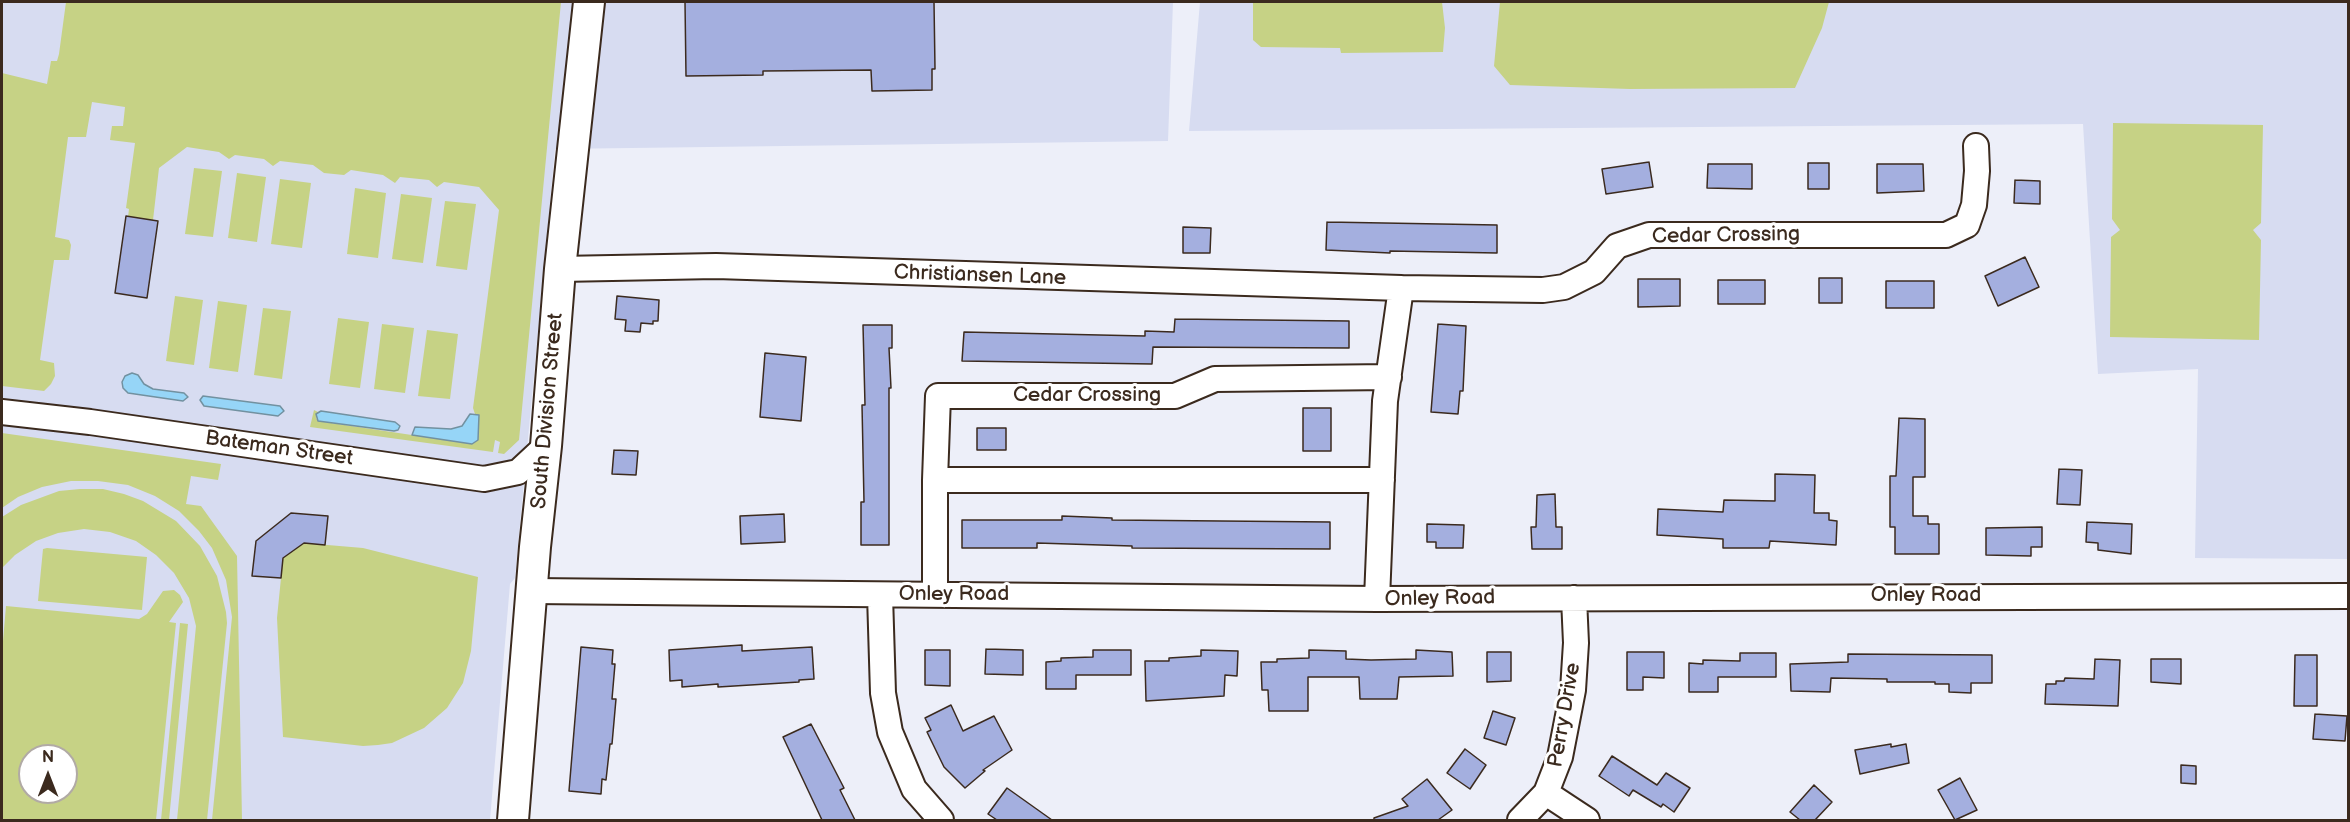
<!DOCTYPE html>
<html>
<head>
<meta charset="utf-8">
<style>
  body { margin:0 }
  #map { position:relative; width:2350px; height:822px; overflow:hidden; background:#edeff9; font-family:"Balsamiq Sans",sans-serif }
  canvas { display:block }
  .frame { position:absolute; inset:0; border:3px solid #3b2a1e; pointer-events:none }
  .north { position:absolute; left:18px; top:744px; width:60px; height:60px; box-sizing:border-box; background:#fff; border:2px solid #b1aaa5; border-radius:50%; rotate:0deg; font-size:16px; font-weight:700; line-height:24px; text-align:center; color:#3b2a1e }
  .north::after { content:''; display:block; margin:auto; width:21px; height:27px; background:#3b2a1e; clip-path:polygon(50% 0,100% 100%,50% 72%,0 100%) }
</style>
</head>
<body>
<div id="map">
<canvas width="2350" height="822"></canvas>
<div class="frame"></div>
<div class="north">N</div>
</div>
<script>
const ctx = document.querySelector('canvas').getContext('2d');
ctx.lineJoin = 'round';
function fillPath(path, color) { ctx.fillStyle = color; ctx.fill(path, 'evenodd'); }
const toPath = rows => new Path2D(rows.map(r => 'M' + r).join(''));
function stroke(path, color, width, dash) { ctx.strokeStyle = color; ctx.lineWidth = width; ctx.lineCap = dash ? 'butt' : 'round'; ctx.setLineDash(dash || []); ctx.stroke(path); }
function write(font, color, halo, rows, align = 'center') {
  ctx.font = font + ' "Balsamiq Sans",sans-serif'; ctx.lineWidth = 6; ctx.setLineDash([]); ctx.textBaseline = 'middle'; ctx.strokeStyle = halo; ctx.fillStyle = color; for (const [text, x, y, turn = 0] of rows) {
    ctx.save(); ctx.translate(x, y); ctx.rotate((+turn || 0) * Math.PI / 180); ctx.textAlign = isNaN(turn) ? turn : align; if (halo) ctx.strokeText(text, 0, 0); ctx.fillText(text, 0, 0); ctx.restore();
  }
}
fillPath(toPath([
  [2,2,1173,2,1168,141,555,149,515,578,510,584,490,820,2,820],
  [30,756,66,756,66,792,30,792],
  [1200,2,2348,2,2348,559,2195,558,2198,369,2098,374,2083,124,1189,131]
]), '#d7dcf1');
fillPath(toPath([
  [66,2,561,2,519,440,504,454,498,453,500,442,495,440,493,452,310,427,314,410,318,412,316,418,318,421,472,444,478,440,479,416,475,414,473,408,499,210,479,187,444,182,437,187,429,180,400,177,395,183,383,175,351,170,344,175,324,173,313,165,280,161,273,166,264,159,235,155,229,159,219,152,187,147,159,168,153,220,128,217,129,209,126,208,135,143,110,140,112,126,123,126,125,107,92,102,86,137,68,137,55,237,69,240,71,245,69,260,54,260,40,360,54,363,55,376,51,384,44,391,2,386,2,73,47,84,51,61,57,61,59,54],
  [1253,2,1442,2,1445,28,1443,52,1341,53,1340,48,1261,47,1253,40],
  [1500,2,1829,2,1822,28,1795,88,1630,89,1510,85,1494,66],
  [2113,123,2263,125,2261,223,2253,230,2261,240,2259,340,2110,337,2111,237,2120,230,2112,219],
  [194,168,222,171,213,237,185,234],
  [237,173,266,177,257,242,228,238],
  [280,179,311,183,302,248,271,244],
  [355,188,386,193,378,258,347,254],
  [401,194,432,198,423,263,392,259],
  [445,201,476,204,467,270,436,266],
  [175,296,203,300,194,365,166,361],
  [218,301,247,305,238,372,209,368],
  [263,308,291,311,282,379,254,375],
  [338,318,369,322,360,388,329,384],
  [382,324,414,328,405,393,374,389],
  [427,330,458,334,450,399,418,396],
  [2,433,221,464,218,480,191,476,186,504,201,506,237,556,242,820,212,820,232,617,226,580,212,548,199,531,179,511,155,496,128,485,98,481,71,481,42,487,18,497,2,508],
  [80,489,103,489,124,494,143,501,176,521,200,546,217,576,226,612,227,623,207,820,177,820,196,626,189,598,174,573,156,555,136,541,110,532,84,529,58,533,36,541,15,555,2,568,2,517,21,505,59,491],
  [304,543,363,548,478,577,471,651,463,683,447,708,424,728,392,743,378,745,363,746,283,737,277,618,283,558],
  [47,548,147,557,142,610,38,601,43,549],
  [174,590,180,595,183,602,169,622,176,623,156,820,2,820,2,653,6,606,139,619,147,614,163,591],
  [30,756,66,756,66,792,30,792],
  [180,623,188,624,169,820,161,820]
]), '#c6d285');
const water = toPath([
  [132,373,138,375,144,384,153,389,184,393,188,397,183,401,128,393,123,388,122,382,125,376,132,373],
  [203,396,280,406,284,411,278,416,204,406,200,400,203,396],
  [321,411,395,422,400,426,398,430,394,431,318,421,316,414,321,411],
  [470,414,479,415,478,440,472,444,412,435,415,427,451,429,462,426,470,414]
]);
fillPath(water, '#96d5f7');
stroke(water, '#7291a0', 1.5);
const building = toPath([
  [685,2,934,2,935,69,932,69,932,90,872,91,871,70,763,71,763,75,686,76,685,2],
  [1649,162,1653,187,1606,194,1602,169,1649,162],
  [1808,163,1829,163,1829,189,1808,189,1808,163],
  [1708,164,1752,164,1752,189,1707,188,1708,164],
  [1877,164,1923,164,1924,191,1877,193,1877,164],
  [2015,180,2040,181,2040,204,2014,203,2015,180],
  [126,216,158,221,147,298,115,293,126,216],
  [1327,222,1497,225,1497,253,1390,251,1390,253,1326,250,1327,222],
  [1183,227,1211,228,1210,253,1183,253,1183,227],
  [2025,257,2039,287,1998,306,1985,276,2025,257],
  [1819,278,1842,278,1842,303,1819,303,1819,278],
  [1638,279,1680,279,1680,306,1638,307,1638,279],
  [1718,280,1765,280,1765,304,1718,304,1718,280],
  [1886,281,1934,281,1934,308,1886,308,1886,281],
  [617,296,659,300,658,321,653,321,653,324,641,323,640,332,625,331,626,320,615,319,617,296],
  [1175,319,1349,321,1349,348,1153,347,1152,364,962,361,964,332,1145,336,1145,331,1174,332,1175,319],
  [1438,324,1466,326,1463,391,1460,391,1458,414,1431,412,1438,324],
  [863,325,892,325,892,348,889,348,891,388,889,388,889,545,861,545,861,502,864,502,862,405,865,405,863,325],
  [765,353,806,357,801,421,760,417,765,353],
  [1303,408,1331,408,1331,451,1303,451,1303,408],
  [1899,418,1925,419,1925,477,1913,477,1913,516,1928,516,1928,524,1939,524,1939,554,1895,554,1895,527,1890,527,1890,476,1896,476,1899,418],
  [977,428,1006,428,1006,450,977,450,977,428],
  [614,450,638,451,636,475,612,474,614,450],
  [2059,469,2082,470,2080,505,2057,504,2059,469],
  [1775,474,1815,475,1814,513,1829,513,1829,520,1837,521,1836,545,1770,541,1769,548,1723,548,1723,539,1657,535,1658,509,1723,512,1724,500,1775,501,1775,474],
  [1555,494,1556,527,1562,527,1562,549,1532,549,1531,527,1536,527,1537,495,1555,494],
  [291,513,328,516,325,545,304,543,283,558,281,578,252,576,256,541,291,513],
  [784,514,785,542,741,544,740,516,784,514],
  [1062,516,1112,518,1112,520,1330,522,1330,549,1132,548,1132,546,1037,543,1037,548,962,548,962,520,1062,520,1062,516],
  [2087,522,2132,524,2131,554,2098,550,2098,543,2086,542,2087,522],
  [1427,524,1464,525,1463,548,1436,548,1436,542,1427,542,1427,524],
  [2042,527,2042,547,2031,547,2031,556,1986,555,1986,528,2042,527],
  [742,645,742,651,812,647,814,679,799,680,799,682,718,687,718,684,682,687,682,680,670,681,669,650,742,645],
  [581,647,613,650,612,664,615,664,612,699,616,699,612,744,610,744,606,780,602,779,601,794,569,791,581,647],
  [986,649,1023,650,1023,675,985,674,986,649],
  [925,650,950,650,950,686,925,685,925,650],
  [1093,650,1131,650,1131,675,1076,675,1076,689,1046,689,1046,662,1061,661,1061,658,1093,657,1093,650],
  [1201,650,1238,651,1237,676,1225,675,1224,696,1146,701,1145,661,1169,661,1169,658,1201,656,1201,650],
  [1309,650,1346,651,1346,659,1371,660,1416,659,1416,650,1452,652,1453,676,1399,677,1397,699,1360,699,1359,677,1308,677,1308,711,1269,711,1268,690,1262,690,1261,662,1277,662,1277,659,1309,658,1309,650],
  [1487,652,1511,652,1511,681,1487,682,1487,652],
  [1627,652,1664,652,1664,678,1643,677,1643,690,1627,690,1627,652],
  [1740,653,1776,653,1776,677,1718,677,1718,692,1689,692,1689,663,1703,664,1703,660,1740,661,1740,653],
  [1848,654,1992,655,1992,683,1971,683,1971,693,1949,692,1949,684,1935,684,1935,682,1887,682,1887,679,1831,678,1830,692,1791,691,1790,664,1848,662,1848,654],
  [2295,655,2317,655,2317,706,2294,706,2295,655],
  [2095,659,2120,660,2118,706,2045,704,2046,684,2056,684,2056,681,2064,681,2065,678,2094,679,2095,659],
  [2151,659,2181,659,2181,684,2151,682,2151,659],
  [951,705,963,731,994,716,1012,750,983,770,985,771,965,788,944,767,927,732,931,730,925,718,951,705],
  [1493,711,1515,718,1506,745,1484,738,1493,711],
  [2315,714,2347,716,2345,741,2313,739,2315,714],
  [811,724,844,788,840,790,855,820,822,820,783,737,811,724],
  [1891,744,1891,747,1906,744,1909,763,1860,774,1855,750,1891,744],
  [1465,749,1486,765,1470,789,1447,773,1465,749],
  [1612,756,1657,785,1666,773,1690,788,1674,812,1663,804,1661,807,1633,790,1629,796,1599,776,1612,756],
  [2181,765,2196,766,2196,784,2181,783,2181,765],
  [1960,778,1977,810,1955,820,1938,790,1960,778],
  [1427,779,1452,810,1438,820,1374,820,1374,818,1408,806,1402,799,1427,779],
  [1814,785,1832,802,1815,820,1800,820,1790,812,1814,785],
  [1007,788,1052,820,997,820,988,814,1007,788]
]);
fillPath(building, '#a4afdf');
stroke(building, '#3b2a1e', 1.5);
const minor = toPath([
  [560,269,716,266,1401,288],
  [2,412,90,422,484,479,518,472,546,446],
  [935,480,935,595],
  [1382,480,935,480,938,396,1175,396,1215,379,1389,377],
  [532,591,1377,599,2348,596],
  [880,595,883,693,890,732,914,789,941,820],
  [1377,599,1385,401,1401,288,1543,290,1564,287,1594,272,1617,246,1649,235,1946,235,1967,225,1974,205,1977,171,1976,146],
  [1546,793,1587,820],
  [1520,820,1546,793,1560,757,1573,690,1576,643,1574,598]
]);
const tertiary = toPath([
  [513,820,535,547,546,446,560,269,589,2]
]);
stroke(minor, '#3b2a1e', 28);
stroke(tertiary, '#3b2a1e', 34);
stroke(minor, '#fff', 24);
stroke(tertiary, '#fff', 30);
write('21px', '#3b2a1e', '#fff', [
  ["Cedar Crossing",1726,236,-1],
  ["Christiansen Lane",980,276,2],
  ["Cedar Crossing",1087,396],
  ["South Division Street",548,411,-85],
  ["Bateman Street",279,449,8],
  ["Onley Road",954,595],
  ["Onley Road",1926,596],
  ["Onley Road",1440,599,-1],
  ["Perry Drive",1565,715,-80]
]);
</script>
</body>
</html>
